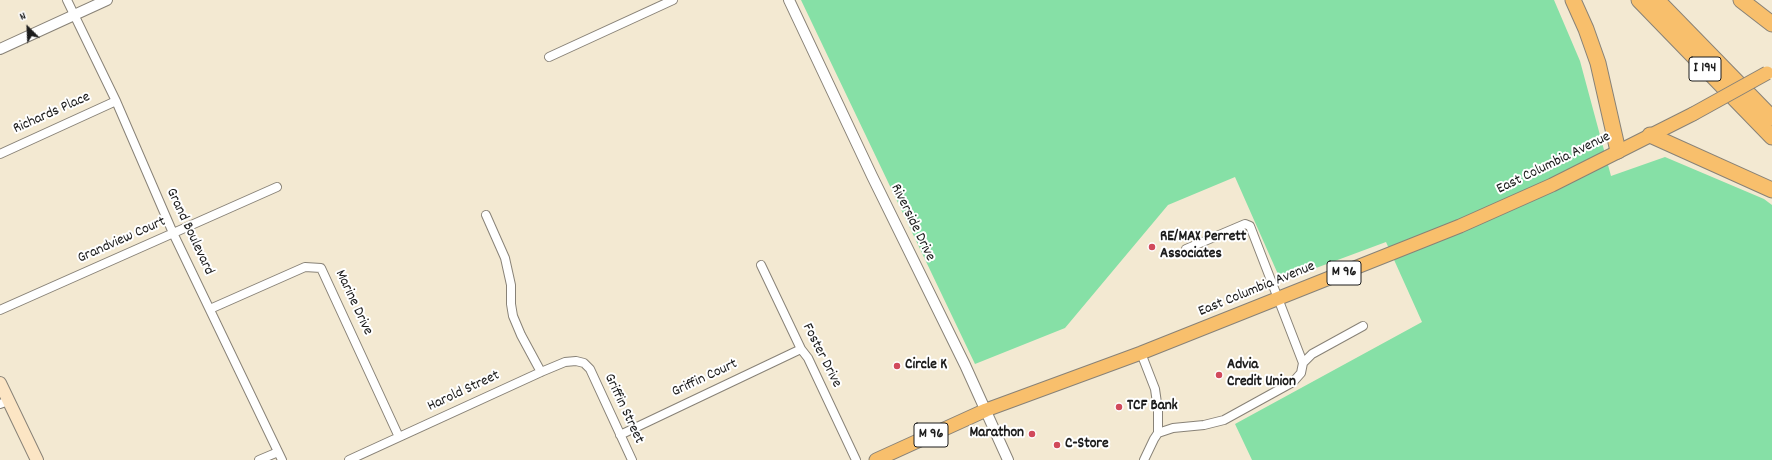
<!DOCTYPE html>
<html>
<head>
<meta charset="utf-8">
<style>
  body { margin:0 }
  #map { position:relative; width:1772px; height:460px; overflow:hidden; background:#f3e9d2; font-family:Dekko,sans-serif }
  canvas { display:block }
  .north { position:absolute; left:8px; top:8px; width:40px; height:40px; -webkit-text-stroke:3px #fff; paint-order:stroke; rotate:336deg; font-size:11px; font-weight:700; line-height:16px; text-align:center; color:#1c1c1c }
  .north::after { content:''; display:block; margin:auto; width:14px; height:18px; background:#1c1c1c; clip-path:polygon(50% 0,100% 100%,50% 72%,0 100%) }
</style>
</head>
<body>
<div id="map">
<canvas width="1772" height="460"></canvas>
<div class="north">N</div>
</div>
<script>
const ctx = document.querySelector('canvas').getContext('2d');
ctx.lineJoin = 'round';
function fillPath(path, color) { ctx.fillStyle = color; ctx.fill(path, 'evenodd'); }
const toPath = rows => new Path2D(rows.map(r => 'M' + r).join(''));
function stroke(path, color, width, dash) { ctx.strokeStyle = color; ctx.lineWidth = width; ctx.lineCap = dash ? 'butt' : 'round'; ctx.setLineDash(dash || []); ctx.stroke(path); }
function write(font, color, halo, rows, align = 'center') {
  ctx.font = font + ' Dekko,sans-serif'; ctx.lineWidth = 4; ctx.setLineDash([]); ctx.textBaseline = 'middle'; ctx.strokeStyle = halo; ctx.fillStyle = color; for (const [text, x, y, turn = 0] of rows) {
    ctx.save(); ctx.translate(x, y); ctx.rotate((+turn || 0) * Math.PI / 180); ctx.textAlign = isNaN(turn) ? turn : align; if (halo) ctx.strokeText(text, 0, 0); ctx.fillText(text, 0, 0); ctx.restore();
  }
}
fillPath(toPath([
  [801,0,1554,0,1580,61,1611,176,1665,157,1764,199,1772,205,1772,460,1252,460,1235,424,1422,322,1386,242,1281,281,1235,177,1168,205,1065,328,975,364]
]), '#86e0a6');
const minor = toPath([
  [67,0,116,101,173,233,282,460],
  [549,57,673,0],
  [0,154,116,101],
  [486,215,505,258,511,285,511,304,513,316,521,335,541,372],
  [1186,249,1245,224,1250,226,1303,363],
  [761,265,801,349,808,358,856,460],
  [210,309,305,267,321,268,399,437],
  [0,310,277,187],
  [1141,353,1155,389,1158,410,1158,433,1154,439,1144,460],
  [0,404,8,401],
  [1158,433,1173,428,1204,425,1224,420,1293,382,1301,373,1303,363,1312,354,1363,326],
  [620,435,801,349],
  [259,460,278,452],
  [349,460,541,372,565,362,576,361,584,363,590,369,632,460]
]);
const tertiary = toPath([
  [789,0,872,176,965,365,1008,460],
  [0,49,107,0]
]);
const secondary = toPath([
  [0,383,37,460]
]);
const primary = toPath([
  [876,460,986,410,1141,353,1460,226,1552,185,1693,114]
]);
const motorway = toPath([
  [1573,0,1586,29,1598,63,1618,151],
  [1639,0,1772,137],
  [1657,0,1772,118],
  [1741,0,1772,24],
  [1650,135,1772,190]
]);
stroke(minor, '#888277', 10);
stroke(tertiary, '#888277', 12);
stroke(secondary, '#888277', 14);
stroke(primary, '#888277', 15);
stroke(motorway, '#888277', 17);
stroke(minor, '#fff', 8);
stroke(tertiary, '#fff', 10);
stroke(secondary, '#fce5c4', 12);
stroke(primary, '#f8bf6c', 13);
stroke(motorway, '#f8bf6c', 15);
const primaryBridge = toPath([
  [1693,114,1767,73]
]);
stroke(primaryBridge, '#888277', 15, []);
stroke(primaryBridge, '#f8bf6c', 13);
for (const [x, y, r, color] of [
  [1152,247,4,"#d1495b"],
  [897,366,4,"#d1495b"],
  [1219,375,4,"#d1495b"],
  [1119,407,4,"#d1495b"],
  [1032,434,4,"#d1495b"],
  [1057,445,4,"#d1495b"]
]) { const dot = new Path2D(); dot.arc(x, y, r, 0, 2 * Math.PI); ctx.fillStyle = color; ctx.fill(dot); stroke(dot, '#fff', 1.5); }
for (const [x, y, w] of [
  [1705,69,32],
  [1344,273,34],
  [931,435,34]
]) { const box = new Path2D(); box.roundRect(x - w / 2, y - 12, w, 24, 3); ctx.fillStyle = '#fff'; ctx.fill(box); stroke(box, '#1c1c1c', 1); }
write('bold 14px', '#1c1c1c', null, [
  ["I 194",1705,69],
  ["M 96",1344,273],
  ["M 96",931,435]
]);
write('15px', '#1c1c1c', '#fff', [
  ["Richards Place",52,114,-24],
  ["East Columbia Avenue",1554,164,-26],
  ["Riverside Drive",912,223,64],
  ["Grand Boulevard",189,232,65],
  ["Grandview Court",122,241,-24],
  ["East Columbia Avenue",1257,290,-22],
  ["Marine Drive",353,303,65],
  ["Foster Drive",821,356,63],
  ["Griffin Court",705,379,-25],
  ["Harold Street",464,392,-25],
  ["Griffin Street",623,409,65]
]);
write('bold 15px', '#1c1c1c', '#fff', [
  ["RE/MAX Perrett",1160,238],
  ["Associates",1160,255],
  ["Circle K",905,366],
  ["Advia",1227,366],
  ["Credit Union",1227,383],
  ["TCF Bank",1127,407],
  ["Marathon",1024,434,"right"],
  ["C-Store",1065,445]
], 'left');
</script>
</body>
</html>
